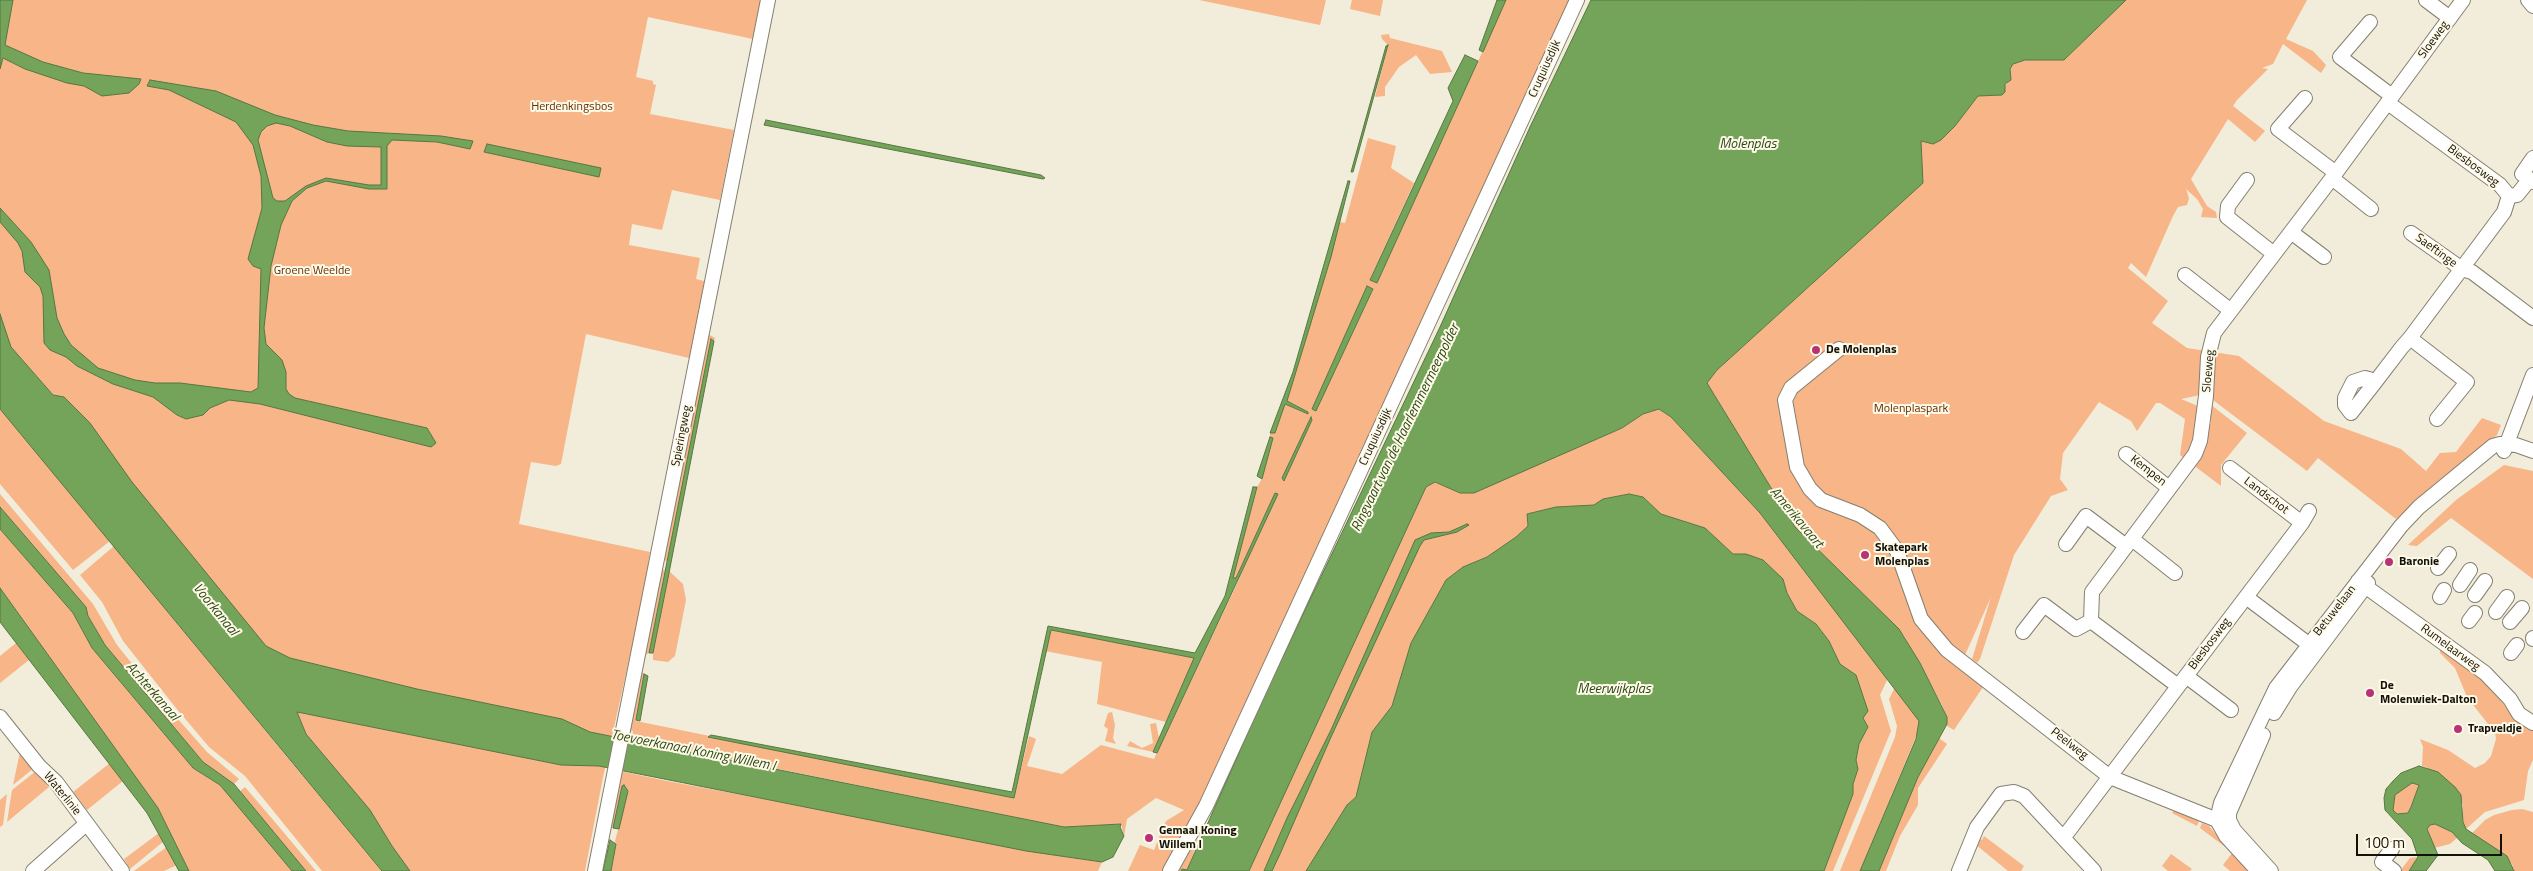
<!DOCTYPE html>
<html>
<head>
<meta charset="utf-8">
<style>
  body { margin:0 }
  #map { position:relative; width:2533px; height:871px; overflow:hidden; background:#f1edda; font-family:"Titillium Web",sans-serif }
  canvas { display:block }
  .scale { position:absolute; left:2356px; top:834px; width:146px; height:22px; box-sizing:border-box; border:2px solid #12110a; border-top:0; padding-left:6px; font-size:15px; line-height:18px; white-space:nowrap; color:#12110a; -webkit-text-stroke:4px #fffae7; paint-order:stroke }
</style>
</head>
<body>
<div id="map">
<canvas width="2533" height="871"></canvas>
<div class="scale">100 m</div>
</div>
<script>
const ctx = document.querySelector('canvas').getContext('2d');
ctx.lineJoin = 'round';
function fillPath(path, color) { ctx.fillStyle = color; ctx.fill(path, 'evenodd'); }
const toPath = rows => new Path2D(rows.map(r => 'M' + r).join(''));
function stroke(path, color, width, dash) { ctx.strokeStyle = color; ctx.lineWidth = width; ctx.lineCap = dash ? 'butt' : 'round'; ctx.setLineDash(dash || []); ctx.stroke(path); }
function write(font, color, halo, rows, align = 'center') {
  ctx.font = font + ' "Titillium Web",sans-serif'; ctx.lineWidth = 4; ctx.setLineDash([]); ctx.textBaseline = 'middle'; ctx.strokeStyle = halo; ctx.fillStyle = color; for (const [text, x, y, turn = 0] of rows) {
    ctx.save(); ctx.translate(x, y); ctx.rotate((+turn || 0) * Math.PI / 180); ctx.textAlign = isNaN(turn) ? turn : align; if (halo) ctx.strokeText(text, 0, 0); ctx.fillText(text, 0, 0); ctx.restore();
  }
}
fillPath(toPath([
  [0,0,762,0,753,39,648,17,636,77,653,81,653,84,656,85,650,114,734,130,720,200,672,190,662,230,632,224,629,245,700,258,696,279,704,281,704,283,690,355,689,358,586,334,561,464,556,466,531,462,519,524,650,552,648,564,650,565,603,777,585,871,410,871,340,775,306,734,297,712,309,715,53,395,8,344,0,317],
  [1199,0,1326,0,1320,25],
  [1352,0,1383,0,1380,16,1350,9],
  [1506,0,1573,0,1212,784,1165,871,1128,871,1140,845,1154,850,1166,821,1184,810,1156,798,1127,819,1124,836,1121,824,1064,827,631,739,633,731,628,730,640,670,644,674,636,721,1014,798,1029,736,1036,739,1027,766,1062,774,1101,745,1154,759,1236,586,1275,493,1236,578,1233,578,1257,487,1262,479,1272,439,1270,437,1270,433,1275,432,1285,404,1307,414,1308,412,1287,401,1340,222,1345,223,1368,138,1396,146,1391,168,1414,183,1370,279,1377,283],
  [1367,286,1373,290,1316,410,1312,409],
  [1311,417,1312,420,1284,480,1282,478],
  [2126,0,2307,0,2286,39,2313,51,2326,65,2321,73,2283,44,2273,64,2262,68,2268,69,2237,100,2233,106,2265,131,2255,142,2228,119,2191,179,2207,206,2216,212,2217,218,2201,217,2203,209,2197,199,2186,189,2189,198,2187,205,2178,207,2173,216,2146,277,2131,263,2128,268,2168,301,2152,323,2187,348,2239,356,2324,421,2401,449,2426,471,2440,453,2456,452,2482,418,2501,425,2497,435,2438,481,2432,487,2433,490,2396,519,2318,458,2307,471,2205,394,2181,399,2198,406,2196,426,2211,424,2210,404,2247,433,2221,465,2221,486,2180,455,2185,419,2160,403,2156,403,2137,431,2131,421,2099,402,2063,453,2060,479,2068,490,2051,496,2014,555,1980,659,1977,663,1972,659,1991,597,1961,664,1964,672,1983,687,1954,730,1947,726,1947,717,1942,705,1904,636,1795,527,1707,383,1717,370,1811,285,1921,141,1933,144,1955,126,1978,96,1982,94,1992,96,2003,88,2011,79,2010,69,2013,64,2025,60,2064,60],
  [1389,34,1390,38,1442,51,1452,72,1430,74,1416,55,1399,67,1385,87,1385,96,1375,97,1388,45,1382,39,1381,35],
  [708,334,715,338,714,341,711,340,667,562,663,558],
  [0,409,110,541,73,570,0,484],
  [1659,409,1671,417,1760,513,1888,678,1880,695,1891,731,1833,871,1824,871,1853,794,1853,784,1858,769,1856,760,1859,744,1868,727,1863,718,1856,675,1840,664,1829,641,1816,624,1797,611,1787,593,1783,579,1746,554,1733,554,1705,528,1661,514,1643,497,1629,494,1603,499,1594,506,1556,507,1527,514,1528,526,1516,537,1487,557,1463,567,1446,580,1411,643,1392,706,1372,732,1356,797,1347,805,1306,871,1249,871,1426,487,1435,482,1460,493,1622,428,1643,414],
  [2504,465,2533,471,2533,579,2451,518,2417,546,2408,545,2456,500],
  [0,494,93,604,117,645,162,701,207,752,239,779,234,784,203,762,105,645,88,616,85,607,0,507],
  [0,529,73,613,92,648,193,768,220,785,292,871,189,871,158,808,0,588],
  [114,546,282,751,382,871,322,871,245,776,209,747,176,708,123,641,102,602,80,575],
  [660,570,665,570,649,653,643,656],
  [669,571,683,584,686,600,675,656,668,662,653,660,653,653],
  [1051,630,1195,658,1166,722,1097,704,1102,662,1045,651],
  [16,643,29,660,0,683,0,656],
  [2441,644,2486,682,2512,715,2533,728,2533,760,2528,771,2524,800,2485,812,2466,829,2463,822,2463,804,2426,767,2422,766,2423,747,2420,739,2448,750,2475,768,2485,763,2491,756,2496,739,2495,733,2467,697,2455,668,2440,653],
  [1895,687,1911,707,1919,721,1920,727,1860,871,1840,871,1895,737,1897,726,1889,699],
  [1112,712,1115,725,1113,738,1116,744,1105,741,1108,729,1104,726,1108,713],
  [1156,723,1159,738,1153,752,1127,746,1130,741,1142,748,1153,743,1150,724],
  [1939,738,1947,744,1918,788,1918,805,1900,836,1886,871,1879,871,1918,777],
  [20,752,34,768,13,785],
  [110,763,123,781,87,810,73,792],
  [36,771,49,787,7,822,12,790],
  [620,771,667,781,1102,862,1098,871,611,871,616,844,615,841,628,791,622,786,613,828,607,828],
  [2412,783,2419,785,2411,807,2409,813,2397,814,2393,810,2395,795],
  [245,787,280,828,316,871,306,871,240,791],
  [7,794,3,825,0,827,0,800],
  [2522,809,2533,812,2533,871,2514,871,2512,864,2472,833,2485,820,2494,815,2512,810],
  [2174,810,2199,821,2197,826,2172,813],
  [2202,823,2209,826,2228,849,2200,828],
  [2435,824,2442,825,2458,837,2450,844,2434,848,2427,828,2430,825],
  [159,833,164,841,130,869,124,859],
  [1984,836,2024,866,2021,871,2008,871,1975,844,1978,838,1982,840],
  [1199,838,1187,871,1175,871,1192,845],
  [168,846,177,865,164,871,134,871],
  [2232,853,2248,871,2230,871,2223,865],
  [2171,854,2192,869,2190,871,2168,871,2162,866],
  [2418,857,2409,871,2400,871,2410,858]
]), '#f7b588');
const water = toPath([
  [0,0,13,0,5,45,43,62,83,73,141,79,139,84,129,93,102,96,84,86,67,83,25,69,3,58,0,69,0,0],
  [1497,0,1506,0,1483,52,1479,50,1497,0],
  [1591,0,2126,0,2064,60,2025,60,2013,64,2010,69,2011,80,2005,84,2005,92,2002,95,1978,96,1955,126,1941,140,1933,144,1921,141,1923,183,1717,370,1707,383,1795,527,1899,629,1920,663,1947,717,1947,724,1918,777,1879,871,1860,871,1916,739,1919,721,1760,513,1671,417,1659,409,1643,414,1622,428,1474,493,1460,493,1435,482,1426,487,1249,871,1181,871,1182,869,1187,870,1266,692,1440,327,1530,127,1591,0],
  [1388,45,1353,172,1351,172,1386,46,1388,45],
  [1465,55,1478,61,1377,283,1370,280,1453,101,1448,88,1465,55],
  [150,80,216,91,275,115,313,125,348,131,441,136,473,141,470,149,437,142,392,140,387,146,387,189,369,189,326,181,307,188,292,201,281,225,271,266,264,328,266,344,282,360,286,372,286,389,289,394,295,398,427,428,436,443,431,447,260,404,229,400,210,408,203,415,186,419,177,415,153,397,113,384,77,366,66,357,50,350,44,343,43,296,40,287,25,272,22,251,18,243,0,222,0,208,31,242,49,270,57,318,64,334,71,345,98,368,135,380,155,383,180,383,251,392,258,388,261,269,253,266,248,259,262,208,261,176,253,145,236,122,169,90,147,86,150,80],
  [276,123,290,126,327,142,347,146,381,147,381,185,369,185,326,178,306,186,285,201,277,201,273,198,258,140,261,132,267,126,276,123],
  [766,120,1041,175,1045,178,1043,179,764,125,766,120],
  [487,144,601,168,599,177,484,152,487,144],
  [1348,181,1350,181,1331,257,1287,401,1308,412,1308,414,1285,404,1275,433,1270,433,1293,372,1348,181],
  [1367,286,1373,289,1316,411,1312,409,1367,286],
  [0,314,11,347,53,395,64,397,90,423,132,482,266,646,290,658,417,689,562,719,590,732,1064,827,1121,824,1120,827,1124,836,1113,857,1102,862,1026,851,599,766,561,765,297,712,306,734,370,810,392,846,410,871,382,871,0,409,0,314],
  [711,339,714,341,668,578,653,653,649,653,711,339],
  [1311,417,1312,420,1284,481,1282,478,1311,417],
  [1270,437,1273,438,1262,479,1257,476,1270,437],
  [1253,487,1257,487,1233,578,1236,578,1275,493,1278,494,1157,753,1153,752,1194,658,1051,630,1014,798,708,737,711,735,1012,792,1048,626,1195,653,1225,596,1253,487],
  [1629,494,1643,497,1661,514,1705,528,1733,554,1746,554,1763,560,1783,579,1787,593,1797,611,1816,624,1829,641,1840,664,1856,675,1868,711,1863,718,1868,727,1859,744,1856,760,1858,769,1853,784,1853,794,1824,871,1306,871,1347,805,1356,797,1372,732,1392,706,1411,643,1446,580,1463,567,1487,557,1516,537,1528,526,1527,514,1556,507,1594,505,1603,499,1629,494],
  [0,507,86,607,88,616,105,645,203,762,234,784,306,871,292,871,220,785,193,768,92,648,73,613,0,529,0,507],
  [1467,524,1469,525,1457,532,1424,540,1420,546,1331,737,1280,854,1272,871,1264,871,1287,818,1331,730,1415,540,1431,533,1449,532,1467,524],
  [0,588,158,808,189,871,179,871,147,813,0,622,0,588],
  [644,674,648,676,640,721,636,720,644,674],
  [2419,766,2438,772,2455,787,2461,795,2463,822,2466,829,2507,856,2514,871,2495,871,2488,860,2462,843,2452,832,2435,824,2430,825,2427,829,2438,855,2426,871,2409,871,2418,857,2412,839,2385,810,2384,798,2386,789,2393,781,2401,773,2419,766],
  [2412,783,2419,785,2411,807,2408,813,2397,814,2393,810,2395,795,2412,783],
  [624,785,628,791,619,829,613,828,622,786,624,785],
  [610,840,616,844,611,871,603,871,610,840]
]);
fillPath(water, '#74a35a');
stroke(water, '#577742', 1);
const minor = toPath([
  [2426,0,2450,18],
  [2528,0,2533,6],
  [2370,22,2340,57,2392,96],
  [2305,98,2278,129,2336,173],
  [2533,158,2522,174,2533,182],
  [2332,178,2371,209],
  [2247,180,2228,206,2227,217,2274,254],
  [2509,196,2517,195,2530,179],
  [2291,232,2324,257],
  [2411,233,2462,269,2472,272,2533,318],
  [2185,275,2230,310],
  [2410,338,2467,382,2437,419],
  [1839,349,1791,388,1785,400,1797,467,1810,489,1821,500,1860,515,1880,528,1897,551,1921,619,1947,650,2110,777,2217,820,2229,820],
  [2376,381,2365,378,2353,382,2345,398,2345,405,2351,413,2376,381,2402,347,2410,338,2504,212,2509,196,2500,185,2388,103],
  [2504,451,2533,375],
  [2126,454,2169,488],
  [2230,468,2302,523],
  [2132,539,2175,573],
  [2066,544,2086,516,2126,546],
  [2438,568,2449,554],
  [2358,581,2485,673,2510,699,2519,714,2533,723],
  [2460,585,2470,570],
  [2475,595,2485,581],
  [2246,597,2315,649],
  [2440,597,2444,590],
  [2496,612,2507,597],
  [2469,621,2475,613],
  [2510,622,2522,608],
  [2023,632,2044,605,2076,629,2091,621],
  [2533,639,2533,638],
  [2511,653,2517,645],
  [2186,676,2231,710],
  [2178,686,2091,621,2092,592,2195,454,2200,441,2206,396,2208,357,2214,333,2332,178,2463,0],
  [2274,713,2290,687,2368,583],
  [0,717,39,766,56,782,122,871],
  [2217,820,2221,803,2276,688,2401,526,2419,507,2493,446,2500,444,2516,445,2533,451],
  [2217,820,2226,836,2258,871],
  [2229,820,2229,813,2263,735],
  [2229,820,2234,830,2271,871],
  [2064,837,2302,523,2309,511],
  [2392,849,2382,862,2394,871],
  [33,871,86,824],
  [595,871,768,0],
  [1170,871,1206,806,1577,0],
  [1959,871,1977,827,2001,794,2014,792,2024,796,2094,871]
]);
stroke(minor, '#847f6f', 16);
stroke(minor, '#fff', 14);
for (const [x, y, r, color] of [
  [1816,350,5,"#b83275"],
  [1865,555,5,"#b83275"],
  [2389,562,5,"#b83275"],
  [2370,693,5,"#b83275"],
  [2458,729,5,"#b83275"],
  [1149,838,5,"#b83275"]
]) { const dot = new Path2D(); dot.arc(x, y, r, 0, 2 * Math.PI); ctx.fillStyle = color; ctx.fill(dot); stroke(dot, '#fffae7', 2); }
write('12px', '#12110a', '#fffae7', [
  ["Sloeweg",2434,40,-54],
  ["Cruquiusdijk",1545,69,-66],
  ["Biesbosweg",2473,166,37],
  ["Saeftinge",2436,251,36],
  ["Sloeweg",2209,371,-85],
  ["Spieringweg",682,436,-79],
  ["Cruquiusdijk",1376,437,-65],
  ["Kempen",2148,471,38],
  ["Landschot",2266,496,37],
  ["Betuwelaan",2335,611,-52],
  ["Biesbosweg",2210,644,-53],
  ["Rumelaarweg",2450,648,36],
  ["Peelweg",2069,744,38],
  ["Waterlinie",62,794,51]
]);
write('12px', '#603006', '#fffae7', [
  ["Herdenkingsbos",572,107],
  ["Groene Weelde",312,271],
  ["Molenplaspark",1911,409]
]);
write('bold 12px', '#12110a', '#fffae7', [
  ["De Molenplas",1826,350],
  ["Skatepark",1875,548],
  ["Molenplas",1875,562],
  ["Baronie",2399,562],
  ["De",2380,686],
  ["Molenwiek-Dalton",2380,700],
  ["Trapveldje",2468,729],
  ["Gemaal Koning",1159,831],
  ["Willem I",1159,845]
], 'left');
write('italic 14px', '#2a4a17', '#fffae7', [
  ["Molenplas",1748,145],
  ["Ringvaart van de Haarlemmermeerpolder",1406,428,-64],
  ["Amerikavaart",1796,518,50],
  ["Voorkanaal",215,610,51],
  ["Meerwijkplas",1614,690],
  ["Achterkanaal",152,692,49],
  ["Toevoerkanaal Koning Willem I",693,751,11]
]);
</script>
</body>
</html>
